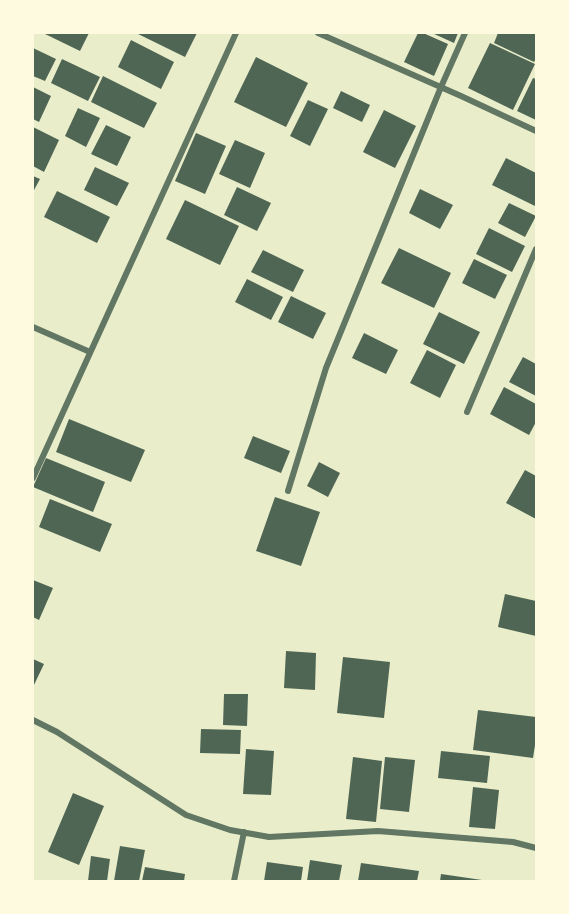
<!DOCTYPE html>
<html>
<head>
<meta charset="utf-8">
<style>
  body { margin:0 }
  #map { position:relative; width:569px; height:914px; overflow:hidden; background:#e9edc9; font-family:"Open Sans",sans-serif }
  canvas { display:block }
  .frame { position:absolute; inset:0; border:34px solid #fefae0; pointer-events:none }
</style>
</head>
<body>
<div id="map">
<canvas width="569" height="914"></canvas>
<div class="frame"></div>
</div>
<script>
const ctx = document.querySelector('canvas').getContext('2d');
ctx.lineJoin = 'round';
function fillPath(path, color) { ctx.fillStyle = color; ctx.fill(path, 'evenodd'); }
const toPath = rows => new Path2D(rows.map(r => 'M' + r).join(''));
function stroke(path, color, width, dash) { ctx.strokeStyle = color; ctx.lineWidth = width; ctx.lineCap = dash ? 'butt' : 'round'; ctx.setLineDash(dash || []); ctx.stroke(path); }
fillPath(toPath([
  [43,33,89,33,80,51],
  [136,33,197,33,185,57],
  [418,33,423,33,448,44,434,76,404,62],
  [432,33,458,33,454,43],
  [498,33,536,33,536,59,534,62,494,43],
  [131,40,174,62,161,89,118,67],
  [490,43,535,64,513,110,468,88],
  [33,48,56,59,45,81,33,76],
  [256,57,308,83,286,127,234,102],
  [62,59,100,77,88,101,51,83],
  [103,76,157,103,144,128,91,102],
  [533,78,536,79,536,120,517,111],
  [33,87,51,96,39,122,33,119],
  [341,91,370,105,362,122,333,108],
  [308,100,328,109,310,146,290,136],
  [78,108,100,118,86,147,65,136],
  [384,110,416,126,395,168,363,152],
  [106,125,131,137,117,166,91,154],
  [33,127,59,140,44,172,33,166],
  [196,133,226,146,205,194,175,181],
  [235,140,265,153,250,188,219,174],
  [506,158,536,173,535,206,492,185],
  [95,167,129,183,117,206,84,190],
  [33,176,40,179,33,192],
  [237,187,271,203,257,231,224,215],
  [420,189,453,205,440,229,409,213],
  [57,191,110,217,97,243,44,217],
  [185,200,239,226,220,265,166,239],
  [509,203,536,216,525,237,498,223],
  [489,228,525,246,512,272,476,254],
  [399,248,451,273,434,308,381,283],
  [263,250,304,270,293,292,251,272],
  [474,259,507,275,495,299,462,283],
  [247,279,283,297,271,320,235,302],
  [291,296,326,313,313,339,278,322],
  [439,312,480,332,464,364,423,344],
  [364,333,398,350,386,374,352,358],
  [427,350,456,365,440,398,410,383],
  [523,357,536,364,536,396,509,382],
  [504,387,536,404,536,422,529,435,490,414],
  [69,419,145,450,131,482,56,452],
  [253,436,290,451,281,473,244,458],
  [46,458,105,482,93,512,33,487],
  [319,462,340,473,328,497,307,486],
  [525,470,536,476,536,519,506,503],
  [275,497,320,512,301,566,256,551],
  [50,499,112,524,100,552,39,527],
  [33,580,53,588,39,620,33,617],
  [505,594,536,601,536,636,498,627],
  [286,651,316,653,315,690,284,688],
  [343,657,390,662,384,718,337,713],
  [33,659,44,664,33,687],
  [224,694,248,694,247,726,223,725],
  [478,710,536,717,536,739,533,758,473,750],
  [201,729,241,730,240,754,200,753],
  [246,749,274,751,271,795,243,794],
  [441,751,490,756,487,783,438,778],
  [353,757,382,761,376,822,346,819],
  [385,757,415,760,409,812,380,809],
  [473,787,499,790,495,829,469,827],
  [73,793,104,806,79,865,48,852],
  [120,846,145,850,139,881,114,881],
  [91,856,110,859,107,881,88,881],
  [310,860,342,865,339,881,307,881],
  [267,862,303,867,301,881,264,881],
  [361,863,419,871,417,881,358,881],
  [145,867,185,874,184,881,142,881],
  [441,874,482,880,482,881,440,881]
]), '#4f6655');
stroke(toPath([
  [318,33,461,96,536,131],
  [33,327,90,352],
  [467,412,536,249],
  [33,478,236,33],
  [288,491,326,368,441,87,465,33],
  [33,720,57,732,186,815,230,830,269,837,378,831,513,842,536,848],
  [234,881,244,832]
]), '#617663', 6);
</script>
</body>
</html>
